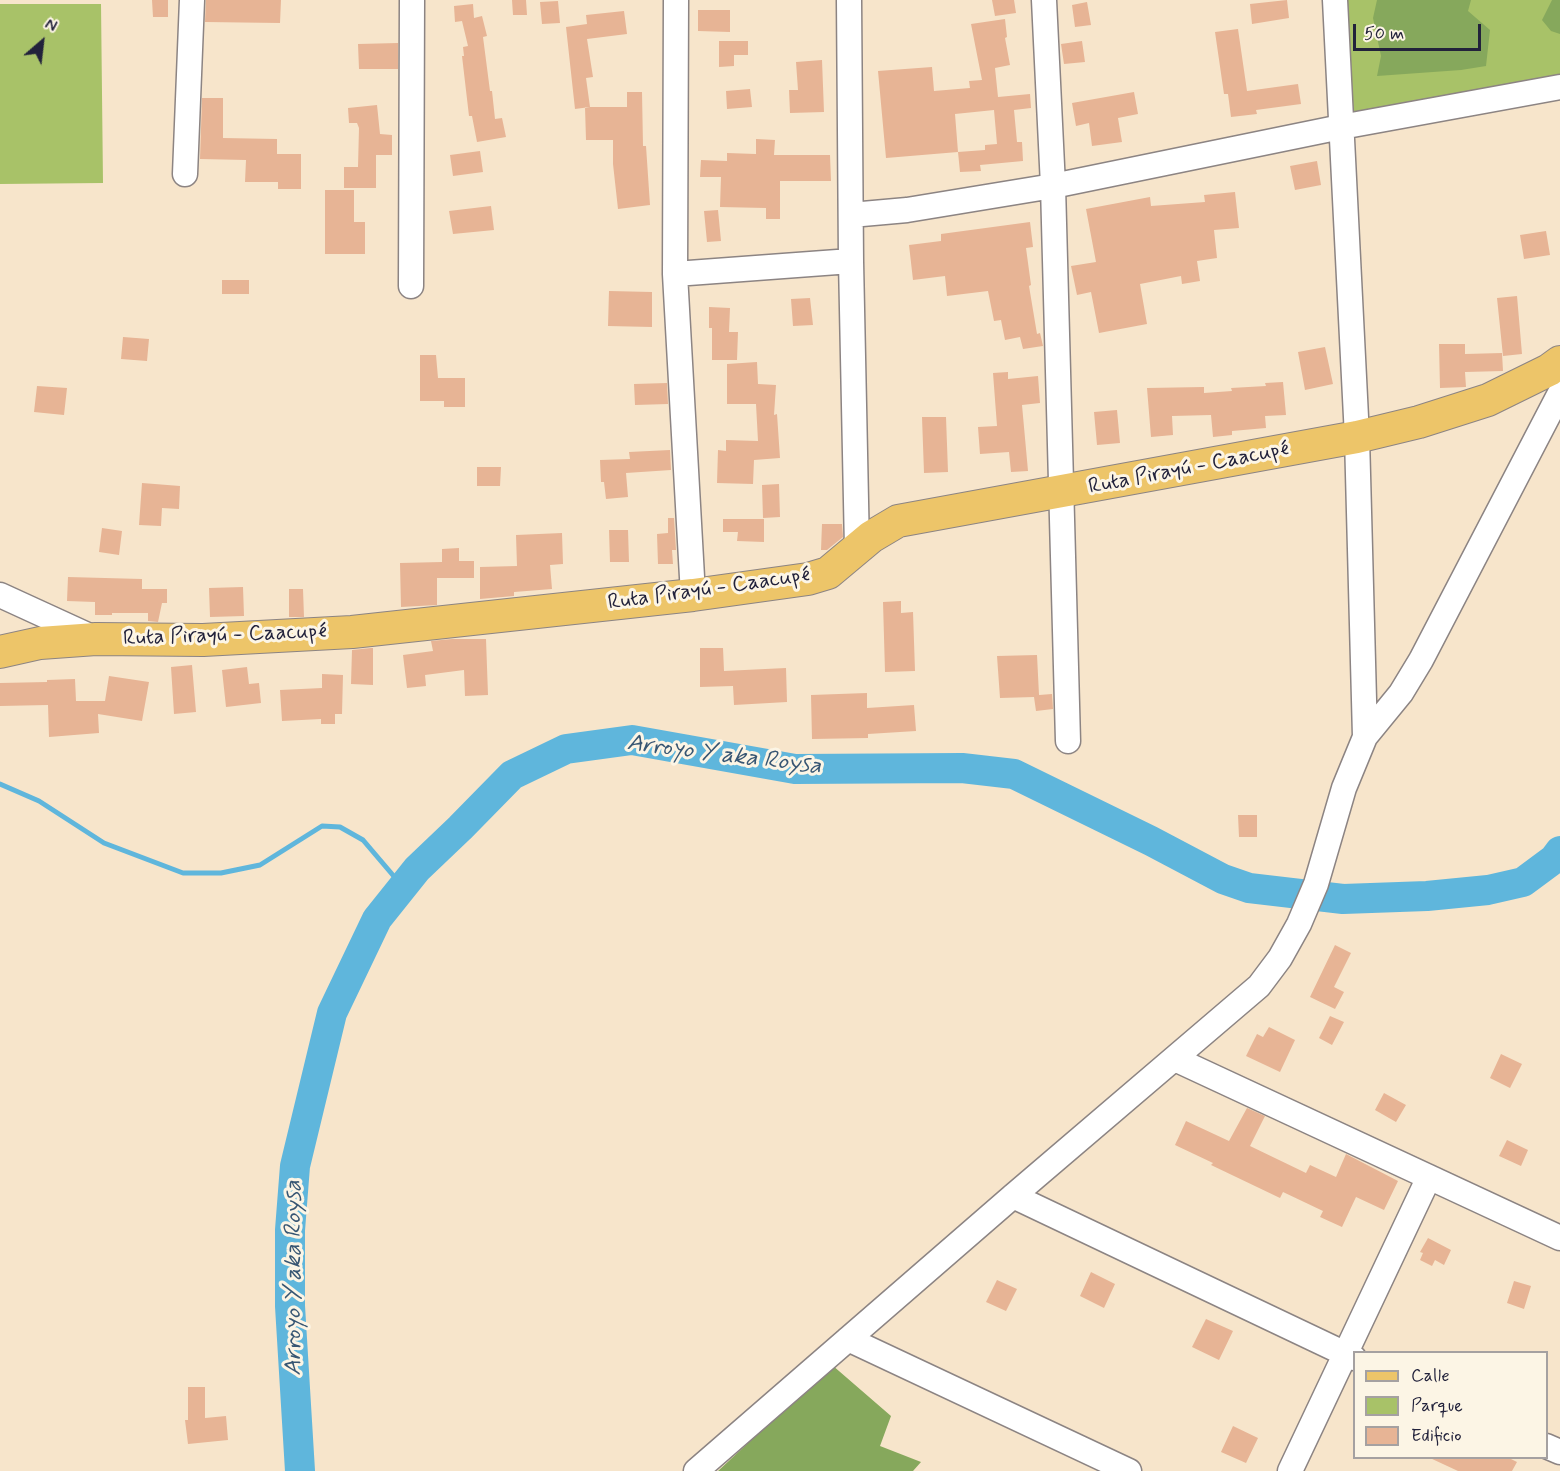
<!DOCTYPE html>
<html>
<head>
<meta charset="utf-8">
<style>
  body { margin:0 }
  #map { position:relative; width:1560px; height:1471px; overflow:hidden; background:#f7e5cb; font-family:Mynerve,sans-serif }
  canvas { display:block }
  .legend { position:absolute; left:1353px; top:1351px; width:195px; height:108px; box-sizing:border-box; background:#fcf5e5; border:2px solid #a5a1a1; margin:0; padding:8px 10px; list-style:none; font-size:18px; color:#22223b }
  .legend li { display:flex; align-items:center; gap:12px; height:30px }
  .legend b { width:30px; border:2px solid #a5a1a1 }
  .north { position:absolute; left:12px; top:12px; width:60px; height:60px; -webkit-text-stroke:4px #fcf5e5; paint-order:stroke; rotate:28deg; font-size:16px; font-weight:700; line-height:24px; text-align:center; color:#22223b }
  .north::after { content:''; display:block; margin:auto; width:21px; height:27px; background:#22223b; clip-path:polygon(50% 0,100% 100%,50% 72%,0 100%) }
  .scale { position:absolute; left:1353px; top:24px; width:128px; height:27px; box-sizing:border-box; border:3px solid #22223b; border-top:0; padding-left:8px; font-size:18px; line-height:21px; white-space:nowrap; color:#22223b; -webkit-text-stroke:4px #fcf5e5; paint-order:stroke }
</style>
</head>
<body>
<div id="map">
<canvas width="1560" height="1471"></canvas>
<ul class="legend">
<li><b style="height:8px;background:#edc569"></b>Calle</li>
<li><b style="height:16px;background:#a8c268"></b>Parque</li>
<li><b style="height:16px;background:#e7b495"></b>Edificio</li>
</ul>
<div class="north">N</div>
<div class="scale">50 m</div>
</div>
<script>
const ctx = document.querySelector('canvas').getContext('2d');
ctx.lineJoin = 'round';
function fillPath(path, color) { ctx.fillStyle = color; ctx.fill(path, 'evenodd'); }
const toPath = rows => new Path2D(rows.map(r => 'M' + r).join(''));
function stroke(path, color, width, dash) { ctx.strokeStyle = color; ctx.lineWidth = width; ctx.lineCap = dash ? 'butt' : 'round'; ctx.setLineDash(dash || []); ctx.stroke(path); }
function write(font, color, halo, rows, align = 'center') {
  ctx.font = font + ' Mynerve,sans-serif'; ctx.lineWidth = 6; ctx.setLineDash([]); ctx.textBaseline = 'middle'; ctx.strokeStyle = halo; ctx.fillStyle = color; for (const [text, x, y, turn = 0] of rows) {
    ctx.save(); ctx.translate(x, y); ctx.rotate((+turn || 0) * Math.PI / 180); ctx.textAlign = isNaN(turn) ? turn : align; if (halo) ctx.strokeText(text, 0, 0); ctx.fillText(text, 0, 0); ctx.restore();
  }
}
fillPath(toPath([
  [1335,0,1560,0,1560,87,1341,127],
  [0,4,101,4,103,183,0,184]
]), '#a8c268');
fillPath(toPath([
  [1377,0,1471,0,1468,11,1490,30,1486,66,1461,70,1377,76,1381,56,1373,18],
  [1552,0,1560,0,1560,34,1551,31,1542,20],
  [832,1365,891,1416,880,1446,921,1462,913,1471,718,1471]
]), '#86a85c');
stroke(toPath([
  [0,784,39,801,104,843,183,873,221,873,260,865,322,826,340,827,363,840,403,887]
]), '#5fb6dc', 5);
stroke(toPath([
  [300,1471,290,1306,290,1230,295,1166,332,1013,377,919,417,869,460,828,512,775,566,749,632,740,795,769,962,768,1014,774,1151,841,1223,879,1249,888,1343,899,1427,896,1488,890,1523,882,1554,859,1560,851]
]), '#5fb6dc', 30);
fillPath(toPath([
  [152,0,168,0,168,17,153,17],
  [206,0,281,0,280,23,205,22],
  [512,0,526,0,527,15,513,15],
  [992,0,1014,0,1016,13,995,16],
  [1287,0,1289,18,1252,24,1250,4],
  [558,1,560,23,542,24,540,2],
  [1087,2,1091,25,1075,27,1072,5],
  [473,4,474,18,482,16,487,36,483,37,490,91,492,91,495,119,502,118,506,137,477,142,472,116,469,116,462,56,464,56,463,47,468,46,462,21,455,22,454,6],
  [698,10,730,10,730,32,698,31],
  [624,11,627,34,587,39,593,77,586,78,590,107,575,109,566,27,587,24,586,15],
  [1005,19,1007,37,1005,38,1010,65,995,68,998,97,1030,94,1031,108,1014,110,1017,142,1022,142,1023,161,980,165,981,171,960,172,958,152,985,150,985,145,997,144,994,110,955,114,958,152,886,158,878,71,932,67,934,91,970,88,969,81,982,80,971,24],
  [1238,29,1247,91,1298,84,1301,104,1256,110,1257,114,1231,117,1228,94,1224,94,1215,32],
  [719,41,748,41,748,55,734,55,734,66,719,67],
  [1082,41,1085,62,1064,64,1061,44],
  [398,43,398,69,359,69,358,44],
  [822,60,824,112,790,113,789,90,798,90,796,62],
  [750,89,752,107,727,109,726,91],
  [627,92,642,92,643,146,646,146,650,205,618,209,613,164,613,140,586,140,585,107,627,107],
  [1134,92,1138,114,1118,118,1122,142,1092,146,1089,123,1076,126,1072,103],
  [202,98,223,98,223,138,277,139,277,154,301,154,301,189,278,189,278,182,245,182,246,160,200,159],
  [377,105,380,134,392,135,392,155,376,155,376,188,344,188,344,167,358,167,359,128,357,123,349,123,348,108],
  [756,139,775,140,774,155,830,155,831,181,780,181,780,219,766,219,766,208,720,207,721,177,700,177,701,160,727,161,727,153,756,154],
  [480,151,483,172,453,176,450,155],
  [1317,161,1321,185,1295,190,1290,166],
  [325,190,354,190,354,222,365,222,365,254,325,254],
  [1235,192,1239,228,1214,230,1217,258,1197,261,1200,281,1182,284,1181,276,1140,284,1147,324,1099,333,1091,292,1077,295,1071,266,1096,262,1086,209,1150,197,1151,206,1205,202,1204,195],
  [491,206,494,230,453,234,449,211],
  [718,210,721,241,707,242,704,211],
  [1030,222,1033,247,1026,248,1031,285,1029,286,1037,334,1040,333,1043,346,1023,349,1020,337,1005,340,1001,320,994,321,988,291,947,296,945,276,913,280,909,245,941,241,941,234],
  [1546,231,1550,255,1524,259,1520,235],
  [222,280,249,280,249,294,222,294],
  [609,291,652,292,652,327,608,326],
  [1517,296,1522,354,1503,356,1497,298],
  [810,298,813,325,793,326,791,299],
  [709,307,730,308,729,332,738,332,737,360,712,360,712,328,709,328],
  [123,337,149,339,147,361,121,359],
  [1439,344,1465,344,1465,354,1502,353,1503,371,1465,372,1466,387,1440,388],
  [1325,347,1333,384,1305,390,1298,352],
  [420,355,436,355,438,378,465,378,465,407,444,407,444,401,420,401],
  [757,362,758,384,776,385,774,415,777,414,780,458,754,460,753,484,717,483,718,450,726,451,726,440,758,441,756,404,727,404,727,364],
  [1008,372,1008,379,1038,376,1040,403,1022,405,1028,471,1011,472,1009,452,980,454,978,427,997,426,993,373],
  [1283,382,1286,415,1265,416,1266,428,1232,431,1232,435,1213,437,1211,415,1172,416,1173,435,1151,437,1147,388,1204,387,1204,393,1232,391,1231,388,1266,386,1265,383],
  [667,383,668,404,635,405,634,384],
  [37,386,67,388,64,415,34,412],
  [1117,410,1120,443,1097,445,1094,412],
  [922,417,946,417,948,472,924,473],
  [670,450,671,470,626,473,628,497,606,499,604,482,601,482,600,460,630,459,629,452],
  [477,467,501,467,500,486,477,486],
  [142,483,180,486,179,509,162,508,161,526,139,525],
  [779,484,780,517,763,518,762,485],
  [668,518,674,518,676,550,672,550,673,564,658,564,657,534,668,533],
  [723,519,764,519,764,542,737,541,738,532,723,532],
  [822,524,842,524,843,537,827,550,821,550],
  [102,528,122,531,119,555,99,552],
  [609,530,628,530,629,562,610,562],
  [562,533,563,564,550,565,552,589,514,592,514,596,480,599,480,567,517,566,516,535],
  [459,548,459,561,474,561,474,578,437,578,437,605,401,607,400,563,442,562,442,549],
  [68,577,142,579,142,589,167,589,167,603,162,603,158,622,148,621,148,613,112,613,112,615,95,615,95,602,67,601],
  [243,587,244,616,210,617,209,588],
  [289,589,303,589,304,617,289,617],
  [901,601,901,613,913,612,915,671,885,672,883,602],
  [452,639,486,639,488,695,465,696,464,670,425,675,426,686,407,688,403,655,433,651,431,641],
  [371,648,373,648,373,685,351,684,352,650],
  [700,648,723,648,724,671,786,668,787,702,734,705,733,686,700,687],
  [1037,655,1039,695,1052,694,1053,709,1036,711,1034,697,1000,698,997,656],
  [192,665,196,712,174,714,171,667],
  [247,667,249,684,259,683,261,703,226,707,222,670],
  [322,674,343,675,342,714,335,714,335,724,321,724,321,719,282,721,280,690,322,688],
  [109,676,149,682,142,721,98,714,99,733,49,737,48,705,0,706,0,683,47,682,47,680,75,679,76,701,105,701],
  [867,693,867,708,914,705,916,731,868,734,868,738,812,739,811,695],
  [1238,815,1257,815,1257,837,1239,837],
  [1335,945,1351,953,1334,987,1344,992,1335,1009,1310,997],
  [1330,1016,1344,1022,1332,1045,1319,1038],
  [1269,1027,1295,1040,1280,1072,1246,1056,1257,1034,1263,1037],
  [1501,1054,1522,1064,1510,1088,1490,1078],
  [1384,1093,1406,1105,1396,1122,1375,1110],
  [1247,1108,1265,1116,1250,1146,1306,1173,1310,1165,1336,1177,1346,1154,1398,1181,1384,1210,1356,1197,1342,1227,1320,1217,1323,1211,1283,1192,1280,1198,1211,1165,1213,1163,1175,1145,1186,1121,1229,1141],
  [1507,1140,1528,1150,1521,1166,1499,1156],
  [1428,1238,1451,1250,1444,1265,1435,1260,1432,1266,1420,1260,1423,1253,1420,1252],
  [1091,1272,1115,1284,1104,1308,1080,1296],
  [997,1280,1017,1289,1006,1311,986,1302],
  [1514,1281,1531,1286,1524,1309,1507,1303],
  [1206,1319,1233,1331,1219,1360,1192,1347],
  [188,1387,205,1387,205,1418,226,1416,228,1440,188,1444,185,1420,188,1420],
  [1233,1426,1258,1438,1246,1463,1221,1452],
  [1430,1458,1509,1458,1517,1462,1512,1471,1458,1471]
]), '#e7b495');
const minor = toPath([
  [676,0,675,274,693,595],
  [849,0,851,261,857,549],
  [1044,0,1053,186,1068,741],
  [1335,0,1357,437,1365,737],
  [185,174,192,0],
  [851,215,907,210,1053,186,1341,127,1560,87],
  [675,274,851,261],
  [411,286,412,0],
  [0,595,96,639],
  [1175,1059,1560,1238],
  [1013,1196,1354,1358],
  [848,1339,1129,1471],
  [1546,1446,1560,1452],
  [696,1471,1013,1196,1259,986,1280,958,1299,924,1316,884,1344,788,1365,737,1401,693,1421,660,1560,393],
  [1290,1471,1429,1177]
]);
const major = toPath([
  [0,652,40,643,96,639,203,640,352,632,693,595,808,579,828,573,871,537,898,521,1357,437,1419,422,1488,400,1549,370,1560,362]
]);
stroke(minor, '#8c8483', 27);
stroke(major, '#8c8483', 34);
stroke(minor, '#fff', 24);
stroke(major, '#edc569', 32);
write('22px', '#22223b', '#fcf5e5', [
  ["Ruta Pirayú - Caacupé",1189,469,-11],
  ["Ruta Pirayú - Caacupé",709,590,-8],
  ["Ruta Pirayú - Caacupé",225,636,-2]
]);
write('italic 24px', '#375673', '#fcf5e5', [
  ["Arroyo Y aka Roysa",724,756,7],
  ["Arroyo Y aka Roysa",295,1278,-90]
]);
</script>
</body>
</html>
